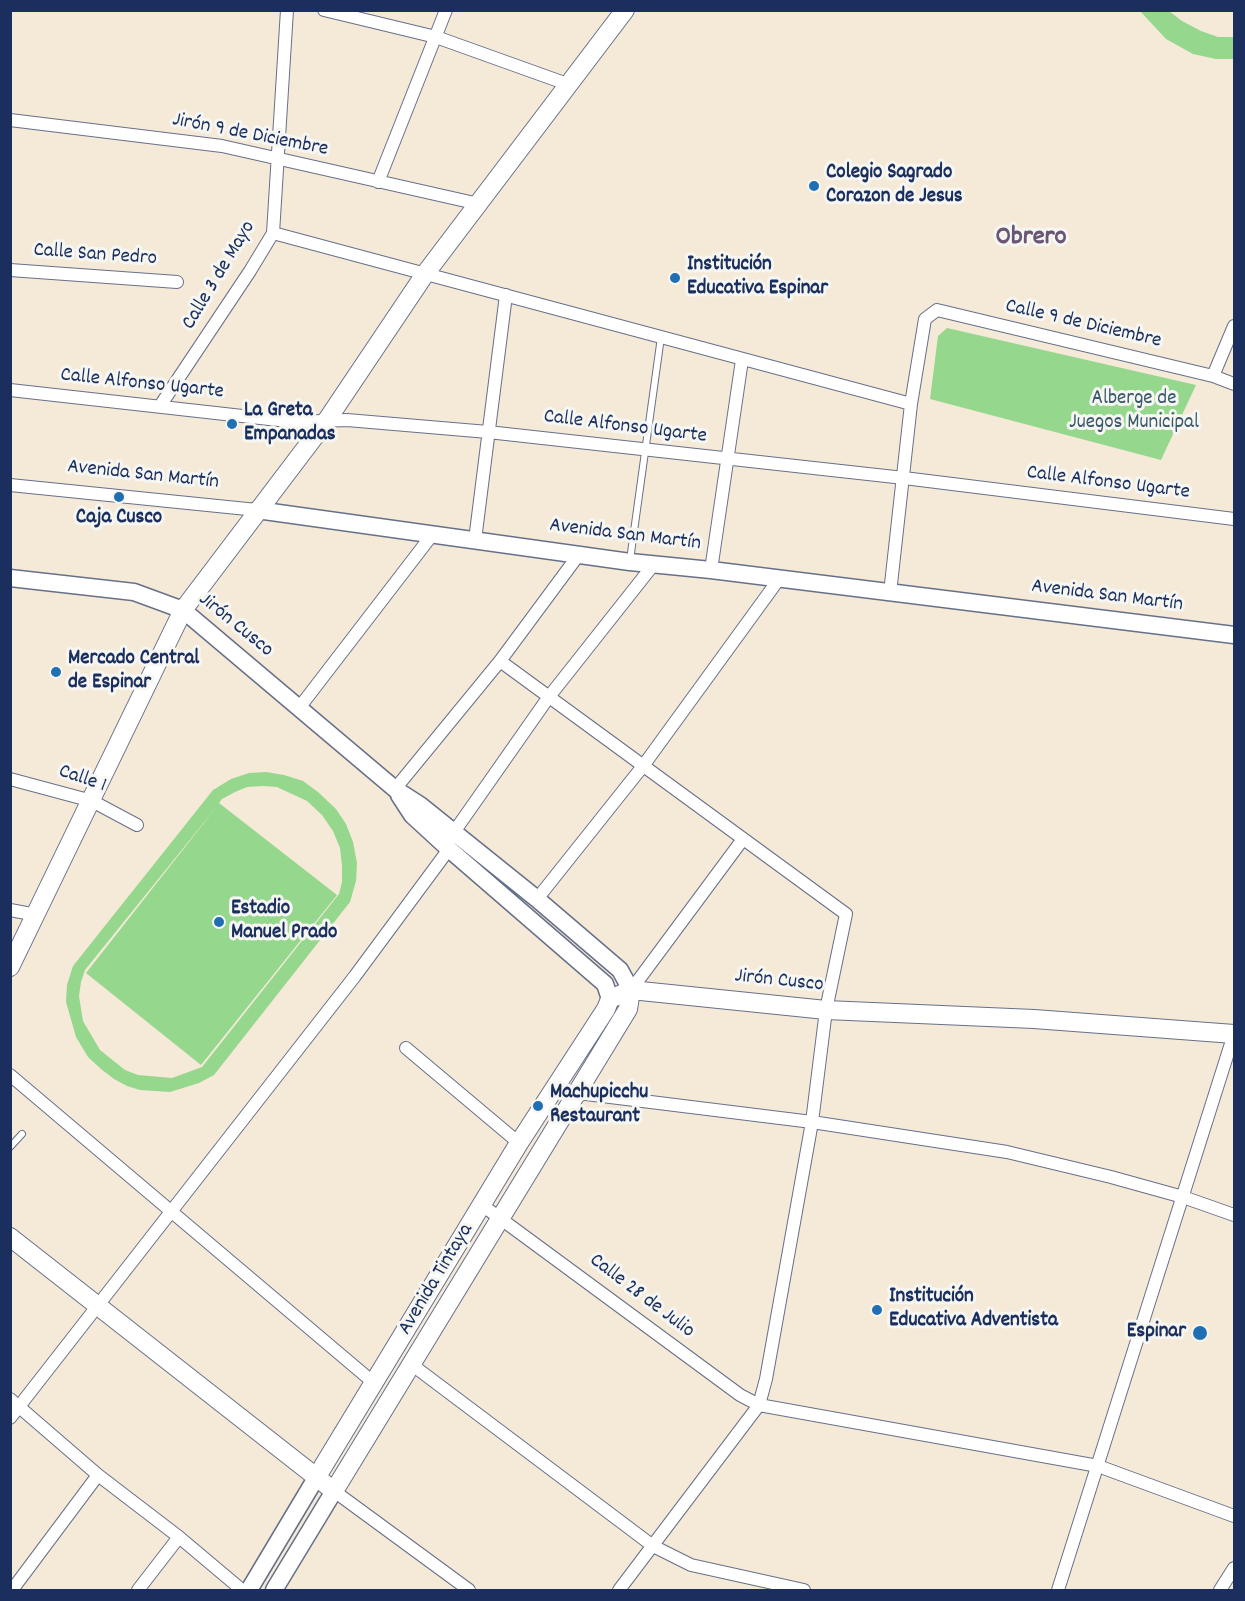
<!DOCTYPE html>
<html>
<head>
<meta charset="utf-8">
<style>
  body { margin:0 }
  #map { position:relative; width:1245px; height:1601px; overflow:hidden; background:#f5e9d8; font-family:Dekko,sans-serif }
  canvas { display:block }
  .frame { position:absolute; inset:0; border:12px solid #1b2f5e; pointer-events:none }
</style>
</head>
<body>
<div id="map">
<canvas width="1245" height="1601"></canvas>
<div class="frame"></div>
</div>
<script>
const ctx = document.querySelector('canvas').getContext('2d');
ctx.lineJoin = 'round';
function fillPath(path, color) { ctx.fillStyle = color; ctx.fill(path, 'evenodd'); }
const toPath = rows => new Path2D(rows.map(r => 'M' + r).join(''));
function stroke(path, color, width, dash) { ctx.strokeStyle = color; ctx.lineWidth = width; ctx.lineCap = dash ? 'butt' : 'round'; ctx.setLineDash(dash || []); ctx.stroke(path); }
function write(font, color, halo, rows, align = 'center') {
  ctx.font = font + ' Dekko,sans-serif'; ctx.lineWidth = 6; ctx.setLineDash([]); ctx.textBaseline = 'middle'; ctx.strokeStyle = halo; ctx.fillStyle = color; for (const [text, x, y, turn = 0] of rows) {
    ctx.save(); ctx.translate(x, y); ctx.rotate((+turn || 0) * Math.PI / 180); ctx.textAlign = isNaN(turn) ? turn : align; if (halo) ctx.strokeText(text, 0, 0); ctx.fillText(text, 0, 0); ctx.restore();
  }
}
fillPath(toPath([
  [1140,11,1169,11,1182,21,1201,31,1218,37,1234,37,1234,59,1216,59,1193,54,1166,39],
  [947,328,1196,385,1161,460,930,399,938,336],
  [266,772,284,775,303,781,318,792,336,809,346,824,353,842,357,863,356,881,350,902,214,1075,199,1083,170,1092,140,1090,127,1086,114,1079,101,1069,88,1057,76,1037,66,1002,67,985,73,966,213,790,231,779,249,773],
  [263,786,277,787,307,801,322,815,333,831,340,848,342,866,342,882,339,894,202,1067,172,1078,138,1075,125,1070,100,1050,83,1021,79,996,81,982,85,970,218,805,86,973,201,1065,337,895,219,803,222,799,235,792,247,787]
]), '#96d78e');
const lane = toPath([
  [630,560,661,337],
  [10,1147,22,1134]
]);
const street = toPath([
  [324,10,436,37,570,85],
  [10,120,222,146,479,204],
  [378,182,446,10],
  [273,233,911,404],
  [10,270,177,282],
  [1213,376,1234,326],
  [10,390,296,422,347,420,488,432,904,478,1234,519],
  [160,406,250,271,273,233,287,10],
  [10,485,257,510],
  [475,540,506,295],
  [711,570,742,360],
  [890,593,911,404,925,319,937,310,1213,376,1234,384],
  [500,661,846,914,826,1010,812,1122,766,1379,759,1405,619,1590],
  [299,708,432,535],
  [10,779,92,801,137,825],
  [395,789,500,661,580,553],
  [454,832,548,698,654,564],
  [537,899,643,766,779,579],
  [10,910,37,915],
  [631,990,743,839],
  [406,1048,519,1143],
  [10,1075,374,1383],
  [578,1093,812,1122,1007,1152,1111,1177,1183,1197,1234,1215],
  [482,1205,740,1395,759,1405,1098,1466,1234,1516],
  [411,1364,653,1546,691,1565,804,1590],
  [10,1399,98,1475,179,1537,242,1590],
  [10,1418,355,976,449,849],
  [334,1491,469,1590],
  [12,1590,98,1475],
  [138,1590,179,1537],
  [1058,1590,1234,1034],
  [1220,1590,1234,1568]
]);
const secondary = toPath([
  [257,510,630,562,711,570,1234,635],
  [10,578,134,592,183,610,395,789,420,805,537,899,620,970,631,990],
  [399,795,412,815,449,849,605,984,610,999],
  [249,1590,316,1478],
  [274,1590,334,1491]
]);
const primary = toPath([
  [10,967,183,610,327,420,425,274,625,10],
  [10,1237,334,1491,628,1009,631,990],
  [316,1478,519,1143,606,1009,610,999,631,990,826,1010,1034,1019,1234,1034]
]);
stroke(lane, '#677089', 8);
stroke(street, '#677089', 14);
stroke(secondary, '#677089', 19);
stroke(primary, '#677089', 20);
stroke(lane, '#fff', 6);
stroke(street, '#fff', 12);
stroke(secondary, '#fff', 16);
stroke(primary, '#fff', 18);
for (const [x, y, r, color] of [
  [814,186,6,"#1f6fb2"],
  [675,278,6,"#1f6fb2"],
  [232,424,6,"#1f6fb2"],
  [119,497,6,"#1f6fb2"],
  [56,672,6,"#1f6fb2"],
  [219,922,6,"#1f6fb2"],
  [538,1106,6,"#1f6fb2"],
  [877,1310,6,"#1f6fb2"],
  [1200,1333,8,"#1f6fb2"]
]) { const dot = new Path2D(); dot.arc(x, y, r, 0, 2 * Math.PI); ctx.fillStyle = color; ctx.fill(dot); stroke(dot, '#f6f6f2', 2); }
write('21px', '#1b2f5e', '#f6f6f2', [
  ["Jirón 9 de Diciembre",250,136,11],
  ["Calle San Pedro",95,256,4],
  ["Calle 3 de Mayo",220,276,-59],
  ["Calle 9 de Diciembre",1083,325,13],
  ["Calle Alfonso Ugarte",142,385,6],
  ["Calle Alfonso Ugarte",625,428,7],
  ["Avenida San Martín",143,476,6],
  ["Calle Alfonso Ugarte",1108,484,7],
  ["Avenida San Martín",625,536,7],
  ["Avenida San Martín",1107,597,7],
  ["Jirón Cusco",235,626,39],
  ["Calle 1",82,780,19],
  ["Jirón Cusco",779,982,6],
  ["Avenida Tintaya",437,1280,-59],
  ["Calle 28 de Julio",641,1297,37]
]);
write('bold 21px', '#1b2f5e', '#f6f6f2', [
  ["Colegio Sagrado",826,174],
  ["Corazon de Jesus",826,198],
  ["Institución",687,266],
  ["Educativa Espinar",687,290],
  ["La Greta",244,412],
  ["Empanadas",244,436],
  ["Caja Cusco",119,519,"center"],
  ["Mercado Central",68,660],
  ["de Espinar",68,684],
  ["Estadio",231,910],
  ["Manuel Prado",231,934],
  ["Machupicchu",550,1094],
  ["Restaurant",550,1118],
  ["Institución",889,1298],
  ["Educativa Adventista",889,1322],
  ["Espinar",1186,1333,"right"]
], 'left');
write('21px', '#3a596a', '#f6f6f2', [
  ["Alberge de",1134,400],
  ["Juegos Municipal",1134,424]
]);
write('bold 27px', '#695674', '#f6f6f2', [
  ["Obrero",1031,239]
]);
</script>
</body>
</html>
